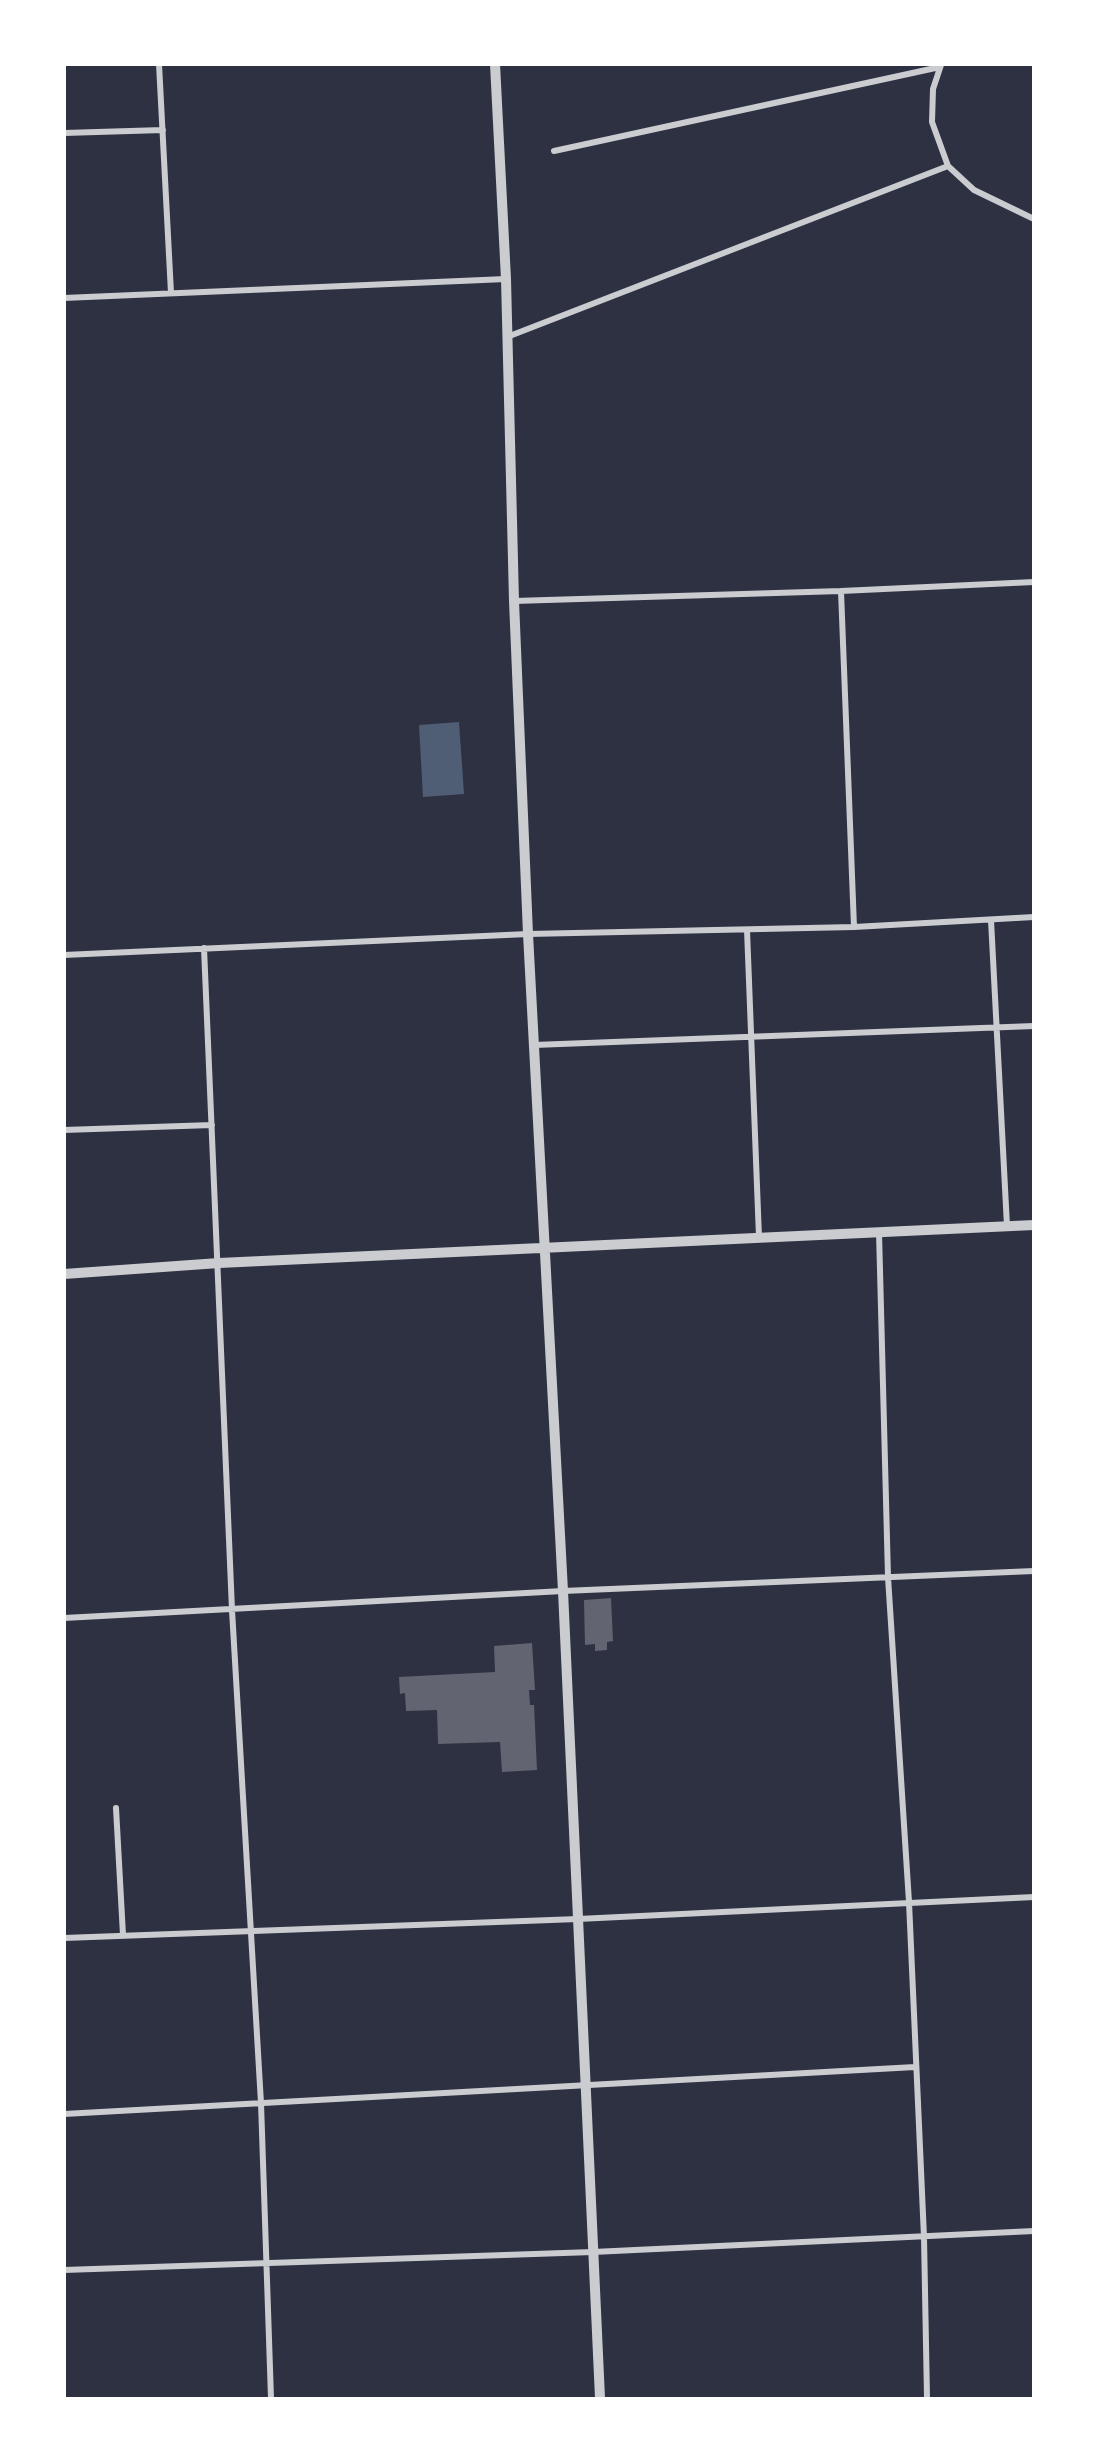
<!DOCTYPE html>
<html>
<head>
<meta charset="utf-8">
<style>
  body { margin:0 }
  #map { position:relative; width:1098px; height:2463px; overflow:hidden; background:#2d3142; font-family:Helvetica,sans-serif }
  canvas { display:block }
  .frame { position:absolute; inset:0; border:66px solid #fff; pointer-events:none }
</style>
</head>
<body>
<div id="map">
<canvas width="1098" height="2463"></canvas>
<div class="frame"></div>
</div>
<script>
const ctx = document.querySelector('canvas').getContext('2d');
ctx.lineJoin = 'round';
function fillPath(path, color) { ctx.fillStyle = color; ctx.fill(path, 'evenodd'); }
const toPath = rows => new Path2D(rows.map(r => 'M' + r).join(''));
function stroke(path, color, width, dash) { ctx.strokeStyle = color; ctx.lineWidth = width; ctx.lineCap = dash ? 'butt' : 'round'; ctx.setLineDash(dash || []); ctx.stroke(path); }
fillPath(toPath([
  [459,722,464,794,423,797,419,725]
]), '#4f5d75');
fillPath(toPath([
  [611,1598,613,1641,607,1642,607,1650,595,1651,595,1644,585,1645,584,1600],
  [532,1643,535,1690,529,1690,530,1705,534,1705,537,1770,502,1772,500,1742,438,1744,437,1710,406,1711,405,1693,400,1694,399,1677,495,1672,494,1646]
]), '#626471');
stroke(toPath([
  [159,64,171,293],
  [941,65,933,89,932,122,948,166,974,190,1034,219],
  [64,133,163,130],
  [554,151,940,67],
  [64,298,506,279],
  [507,337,948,166],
  [841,591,854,927],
  [514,601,841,591,1034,582],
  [991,920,1007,1226],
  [747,930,759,1237],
  [204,948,232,1610,261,2103,271,2398],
  [64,955,528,934,854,927,1034,917],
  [534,1045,1034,1026],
  [64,1130,212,1125],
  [879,1232,888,1577,909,1902,924,2237,927,2398],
  [64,1618,563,1591,1034,1571],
  [116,1808,123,1935],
  [64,1938,578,1919,1034,1897],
  [64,2114,915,2067],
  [64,2270,593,2252,1034,2231]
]), '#caccd0', 6);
stroke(toPath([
  [495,64,506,279,514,601,528,934,563,1591,600,2398],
  [64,1274,219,1263,1034,1225]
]), '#caccd0', 10);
</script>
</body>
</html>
